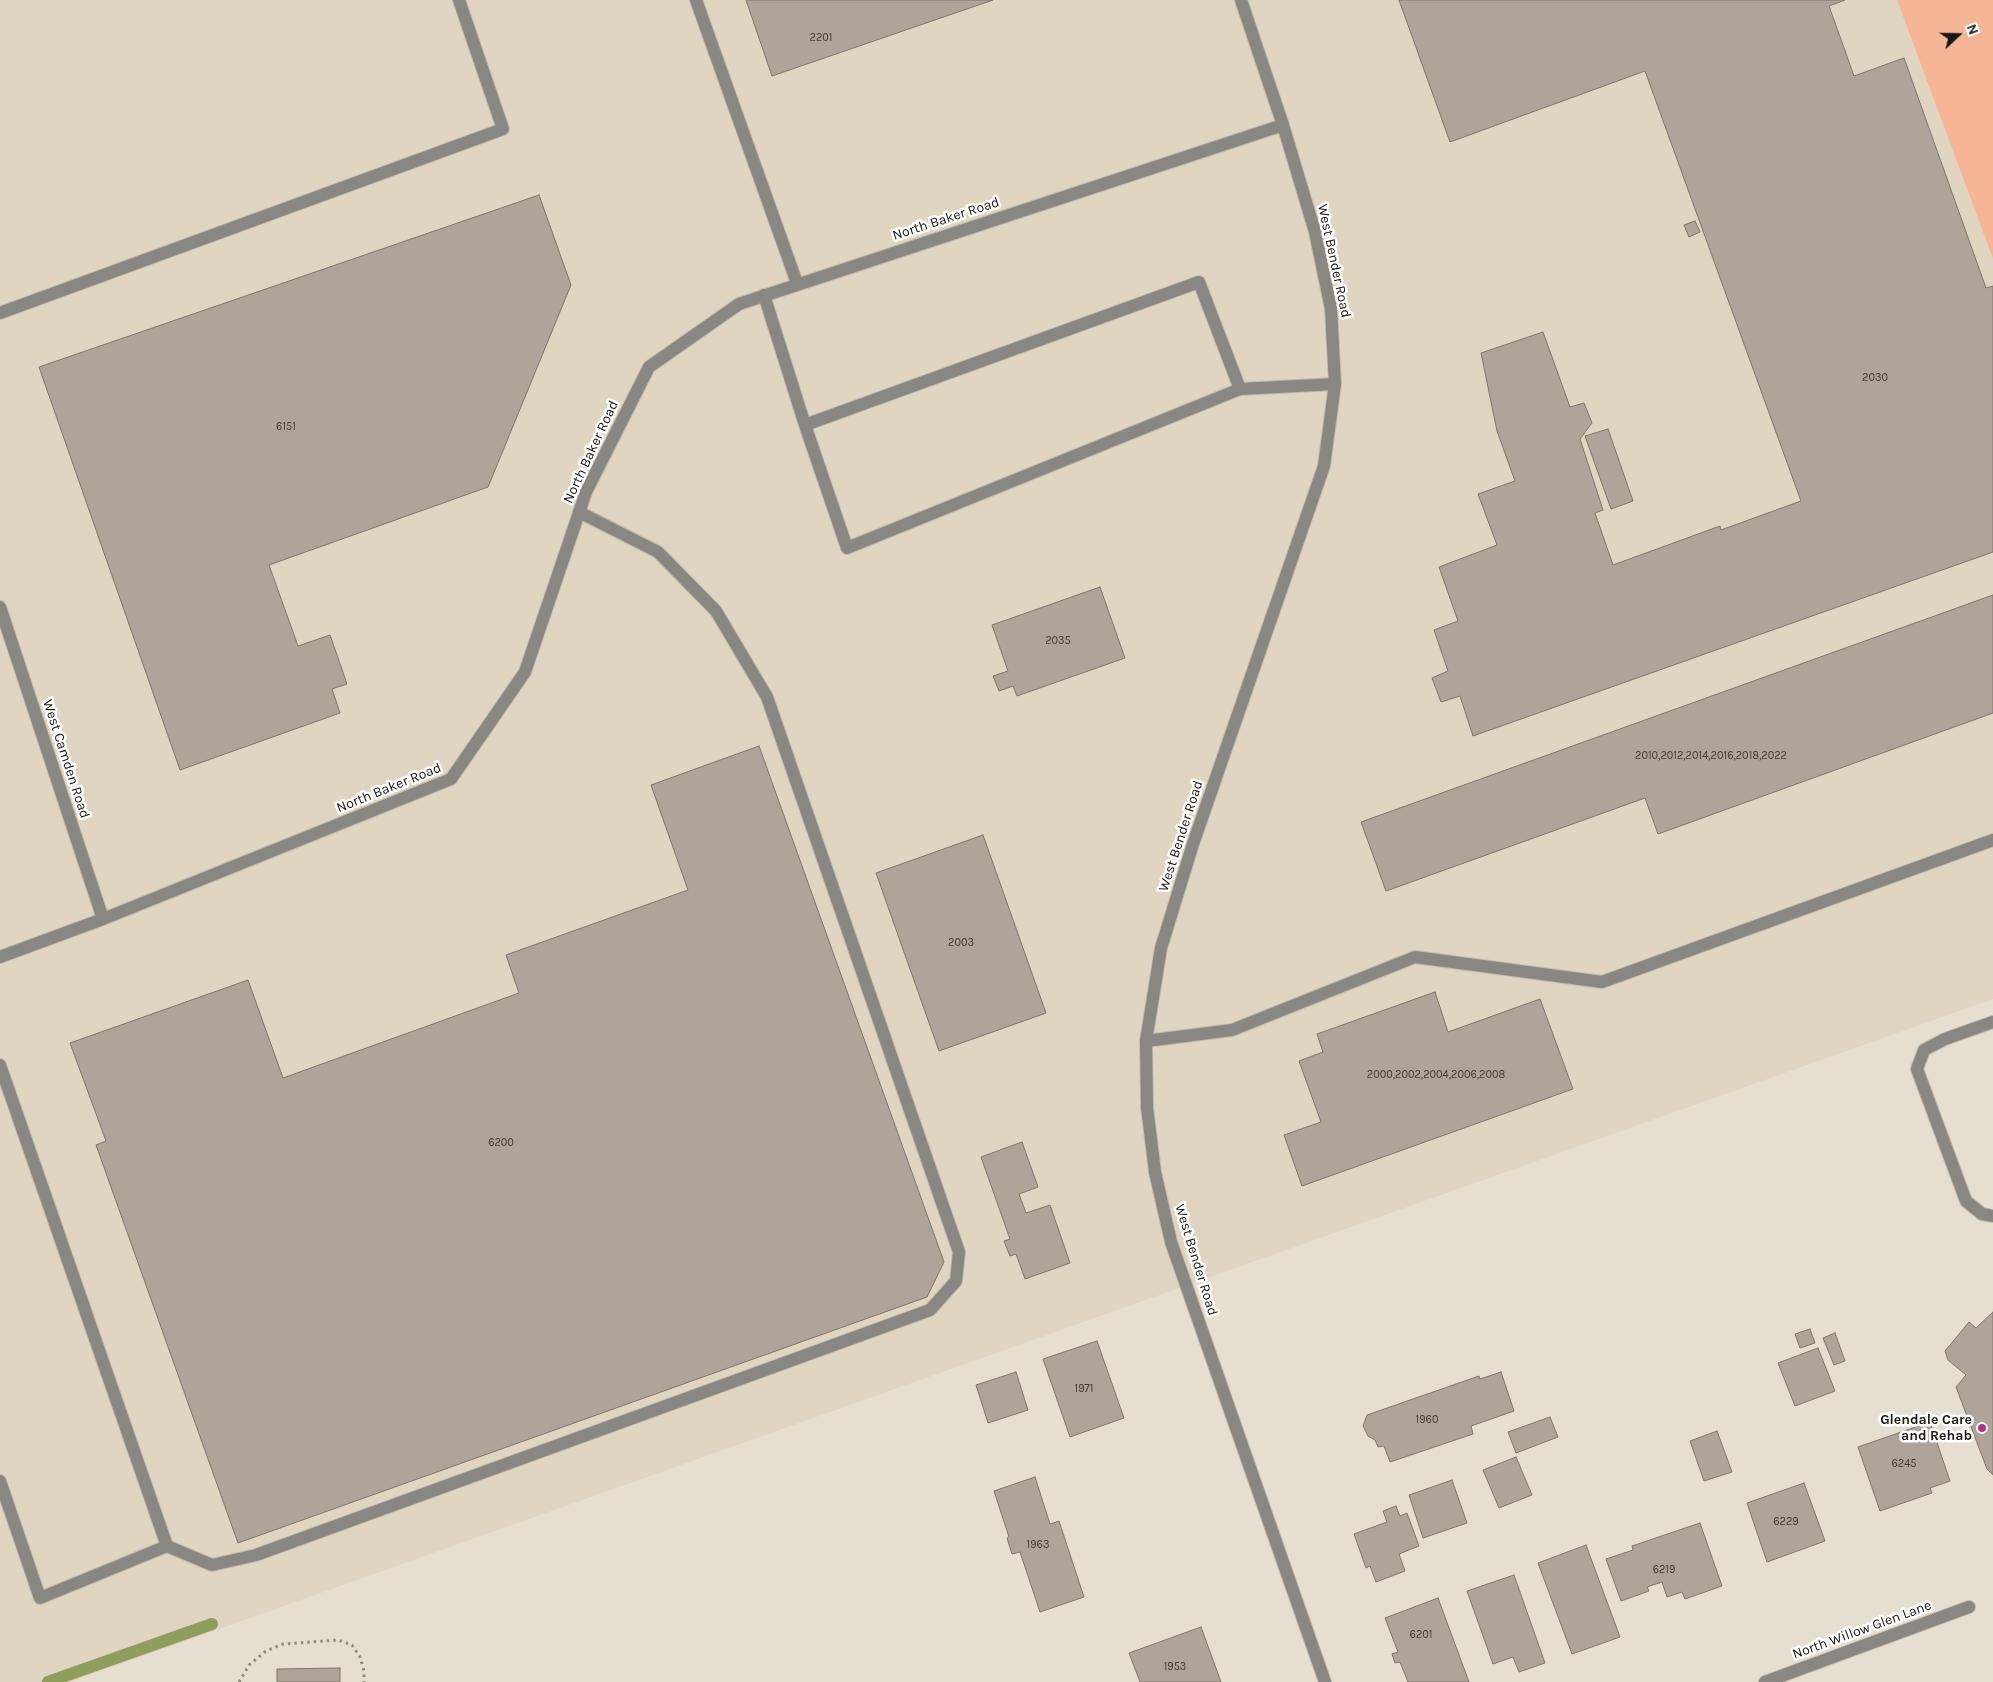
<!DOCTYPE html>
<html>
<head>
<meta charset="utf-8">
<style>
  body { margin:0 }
  #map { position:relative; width:1993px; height:1682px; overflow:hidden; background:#e6dfd1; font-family:Karla,sans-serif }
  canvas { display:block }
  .north { position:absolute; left:1933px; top:10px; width:50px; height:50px; -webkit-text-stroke:4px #fff; paint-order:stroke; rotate:69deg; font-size:14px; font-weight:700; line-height:20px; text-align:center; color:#1a1712 }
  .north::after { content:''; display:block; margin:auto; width:18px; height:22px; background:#1a1712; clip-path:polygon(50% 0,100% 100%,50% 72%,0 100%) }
</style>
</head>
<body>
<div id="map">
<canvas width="1993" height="1682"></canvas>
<div class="north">N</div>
</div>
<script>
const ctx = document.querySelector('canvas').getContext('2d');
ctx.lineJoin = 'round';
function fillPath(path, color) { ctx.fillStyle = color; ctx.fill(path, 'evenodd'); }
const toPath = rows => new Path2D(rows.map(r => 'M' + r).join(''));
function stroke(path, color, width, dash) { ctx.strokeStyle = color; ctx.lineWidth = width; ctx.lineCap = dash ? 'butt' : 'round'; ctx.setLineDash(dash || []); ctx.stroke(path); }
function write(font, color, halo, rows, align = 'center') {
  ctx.font = font + ' Karla,sans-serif'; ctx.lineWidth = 5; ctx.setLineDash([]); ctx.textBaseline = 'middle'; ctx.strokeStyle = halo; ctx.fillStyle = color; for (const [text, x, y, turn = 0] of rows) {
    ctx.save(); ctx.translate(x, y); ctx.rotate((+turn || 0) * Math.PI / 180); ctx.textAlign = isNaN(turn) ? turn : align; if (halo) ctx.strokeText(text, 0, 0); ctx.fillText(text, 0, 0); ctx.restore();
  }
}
fillPath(toPath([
  [0,0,1897,0,1993,259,1993,999,70,1682,0,1682]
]), '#e0d5c0');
fillPath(toPath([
  [1897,0,1993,0,1993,259]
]), '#f6b597');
stroke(toPath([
  [48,1682,212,1624]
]), '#8f9d5d', 12);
const building = toPath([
  [746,0,993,0,772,76,746,0],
  [1399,0,1845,0,1829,6,1854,76,1904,58,1986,288,1993,286,1993,552,1473,736,1460,696,1441,702,1432,678,1448,671,1434,630,1458,621,1439,567,1497,545,1478,494,1515,481,1497,431,1481,353,1543,332,1570,407,1584,403,1592,423,1580,439,1603,510,1595,513,1613,565,1720,526,1721,530,1801,501,1645,71,1450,142,1399,0],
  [539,195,571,285,488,487,269,565,298,646,330,635,347,684,332,689,340,713,180,770,39,367,539,195],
  [1695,221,1700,232,1689,237,1684,225,1695,221],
  [1608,429,1633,501,1611,509,1585,436,1608,429],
  [1100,587,1125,658,1017,696,1013,686,999,691,993,676,1008,671,992,625,1100,587],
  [1993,595,1993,713,1658,834,1645,798,1386,891,1361,822,1993,595],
  [759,746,944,1262,927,1297,238,1543,96,1145,106,1141,70,1043,248,980,283,1078,519,993,506,955,688,890,651,785,759,746],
  [983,835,1046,1013,939,1051,876,873,983,835],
  [1435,992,1448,1032,1540,999,1573,1089,1302,1186,1284,1135,1321,1122,1299,1061,1323,1052,1317,1034,1435,992],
  [1022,1142,1038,1187,1019,1194,1026,1213,1050,1205,1070,1263,1025,1279,1016,1254,1010,1256,1004,1241,1010,1239,981,1157,1022,1142],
  [1993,1312,1993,1475,1987,1469,1956,1387,1966,1375,1948,1360,1945,1351,1969,1322,1976,1328,1993,1312],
  [1810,1329,1815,1343,1800,1348,1795,1334,1810,1329],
  [1835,1333,1845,1361,1834,1365,1823,1338,1835,1333],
  [1097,1341,1124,1418,1070,1437,1043,1359,1097,1341],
  [1818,1348,1835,1391,1795,1406,1778,1363,1818,1348],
  [1016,1372,1028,1410,988,1423,976,1385,1016,1372],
  [1501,1372,1514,1411,1471,1426,1473,1434,1390,1462,1384,1446,1378,1447,1375,1440,1368,1436,1363,1426,1367,1415,1479,1376,1480,1379,1501,1372],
  [1550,1417,1558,1437,1516,1453,1508,1432,1550,1417],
  [1930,1422,1950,1481,1930,1488,1932,1493,1880,1511,1858,1447,1930,1422],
  [1717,1431,1732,1472,1704,1481,1690,1441,1717,1431],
  [1516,1457,1532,1495,1499,1508,1483,1470,1516,1457],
  [1035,1477,1050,1524,1059,1521,1084,1597,1040,1612,1020,1552,1012,1554,1007,1538,1009,1537,994,1491,1035,1477],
  [1452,1480,1467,1523,1423,1538,1409,1495,1452,1480],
  [1804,1483,1825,1541,1767,1562,1747,1503,1804,1483],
  [1396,1506,1400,1516,1407,1513,1419,1546,1399,1554,1405,1571,1376,1582,1370,1566,1366,1568,1354,1534,1387,1522,1383,1511,1396,1506],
  [1700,1523,1722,1586,1685,1599,1682,1592,1667,1597,1662,1582,1647,1587,1649,1591,1621,1601,1606,1559,1633,1550,1632,1546,1700,1523],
  [1586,1545,1620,1637,1572,1654,1538,1563,1586,1545],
  [1514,1575,1545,1663,1519,1672,1513,1657,1493,1664,1467,1591,1514,1575],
  [1438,1598,1469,1682,1408,1682,1400,1662,1395,1663,1392,1654,1398,1652,1385,1618,1438,1598],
  [1201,1627,1221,1682,1140,1682,1129,1653,1201,1627],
  [340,1668,340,1682,277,1682,277,1669,340,1668]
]);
fillPath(building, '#afa49a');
stroke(building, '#80756b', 1);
const service = toPath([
  [696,0,797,283],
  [764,295,805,425,1199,282,1240,389,1335,384],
  [0,313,503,129,459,0],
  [805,425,847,548,1240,389],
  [1993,1022,1945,1039,1924,1050,1917,1069,1966,1201,1982,1214,1993,1216],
  [1146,1041,1232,1030,1415,957,1602,982,1993,840],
  [0,1065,167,1546,40,1598,0,1481],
  [167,1546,212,1565,256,1555,930,1310,956,1281,959,1252,767,697,716,611,658,552,579,512]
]);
const minor = toPath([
  [1241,0,1283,125,1315,232,1331,309,1335,384,1324,466,1193,844,1161,948,1146,1041,1147,1107,1155,1172,1171,1242,1325,1682],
  [0,607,103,919],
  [0,957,103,919,451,779,525,672,586,492,649,367,739,304,1283,125],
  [1765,1682,1969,1607]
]);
stroke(service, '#c1bbaf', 14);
stroke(minor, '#c1bbaf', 14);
stroke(toPath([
  [239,1682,249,1665,266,1651,283,1644,338,1640,352,1645,360,1657,364,1671,364,1682]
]), '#908b81', 3, [2.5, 4]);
stroke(service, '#888781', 12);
stroke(minor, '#888781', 12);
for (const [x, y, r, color] of [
  [1982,1428,5,"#b7357d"]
]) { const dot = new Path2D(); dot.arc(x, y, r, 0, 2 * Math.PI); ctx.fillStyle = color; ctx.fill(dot); stroke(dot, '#fff', 2); }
write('11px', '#3f3a34', null, [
  ["2201",821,38],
  ["2030",1875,378],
  ["6151",286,427],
  ["2035",1058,641],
  ["2010,2012,2014,2016,2018,2022",1711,756],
  ["2003",961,943],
  ["2000,2002,2004,2006,2008",1436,1075],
  ["6200",501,1143],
  ["1971",1084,1389],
  ["1960",1427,1420],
  ["6245",1904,1464],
  ["6229",1786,1522],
  ["1963",1038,1545],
  ["6219",1664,1570],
  ["6201",1421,1635],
  ["1953",1175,1667]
]);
write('14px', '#1a1712', '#fff', [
  ["North Baker Road",946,219,-18],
  ["West Bender Road",1334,261,78],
  ["North Baker Road",591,452,-65],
  ["West Camden Road",66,759,72],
  ["North Baker Road",389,788,-22],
  ["West Bender Road",1181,836,-72],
  ["West Bender Road",1196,1260,73],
  ["North Willow Glen Lane",1862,1630,-20]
]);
write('bold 14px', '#1a1712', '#fff', [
  ["Glendale Care",1972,1420],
  ["and Rehab",1972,1436]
], 'right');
</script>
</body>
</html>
